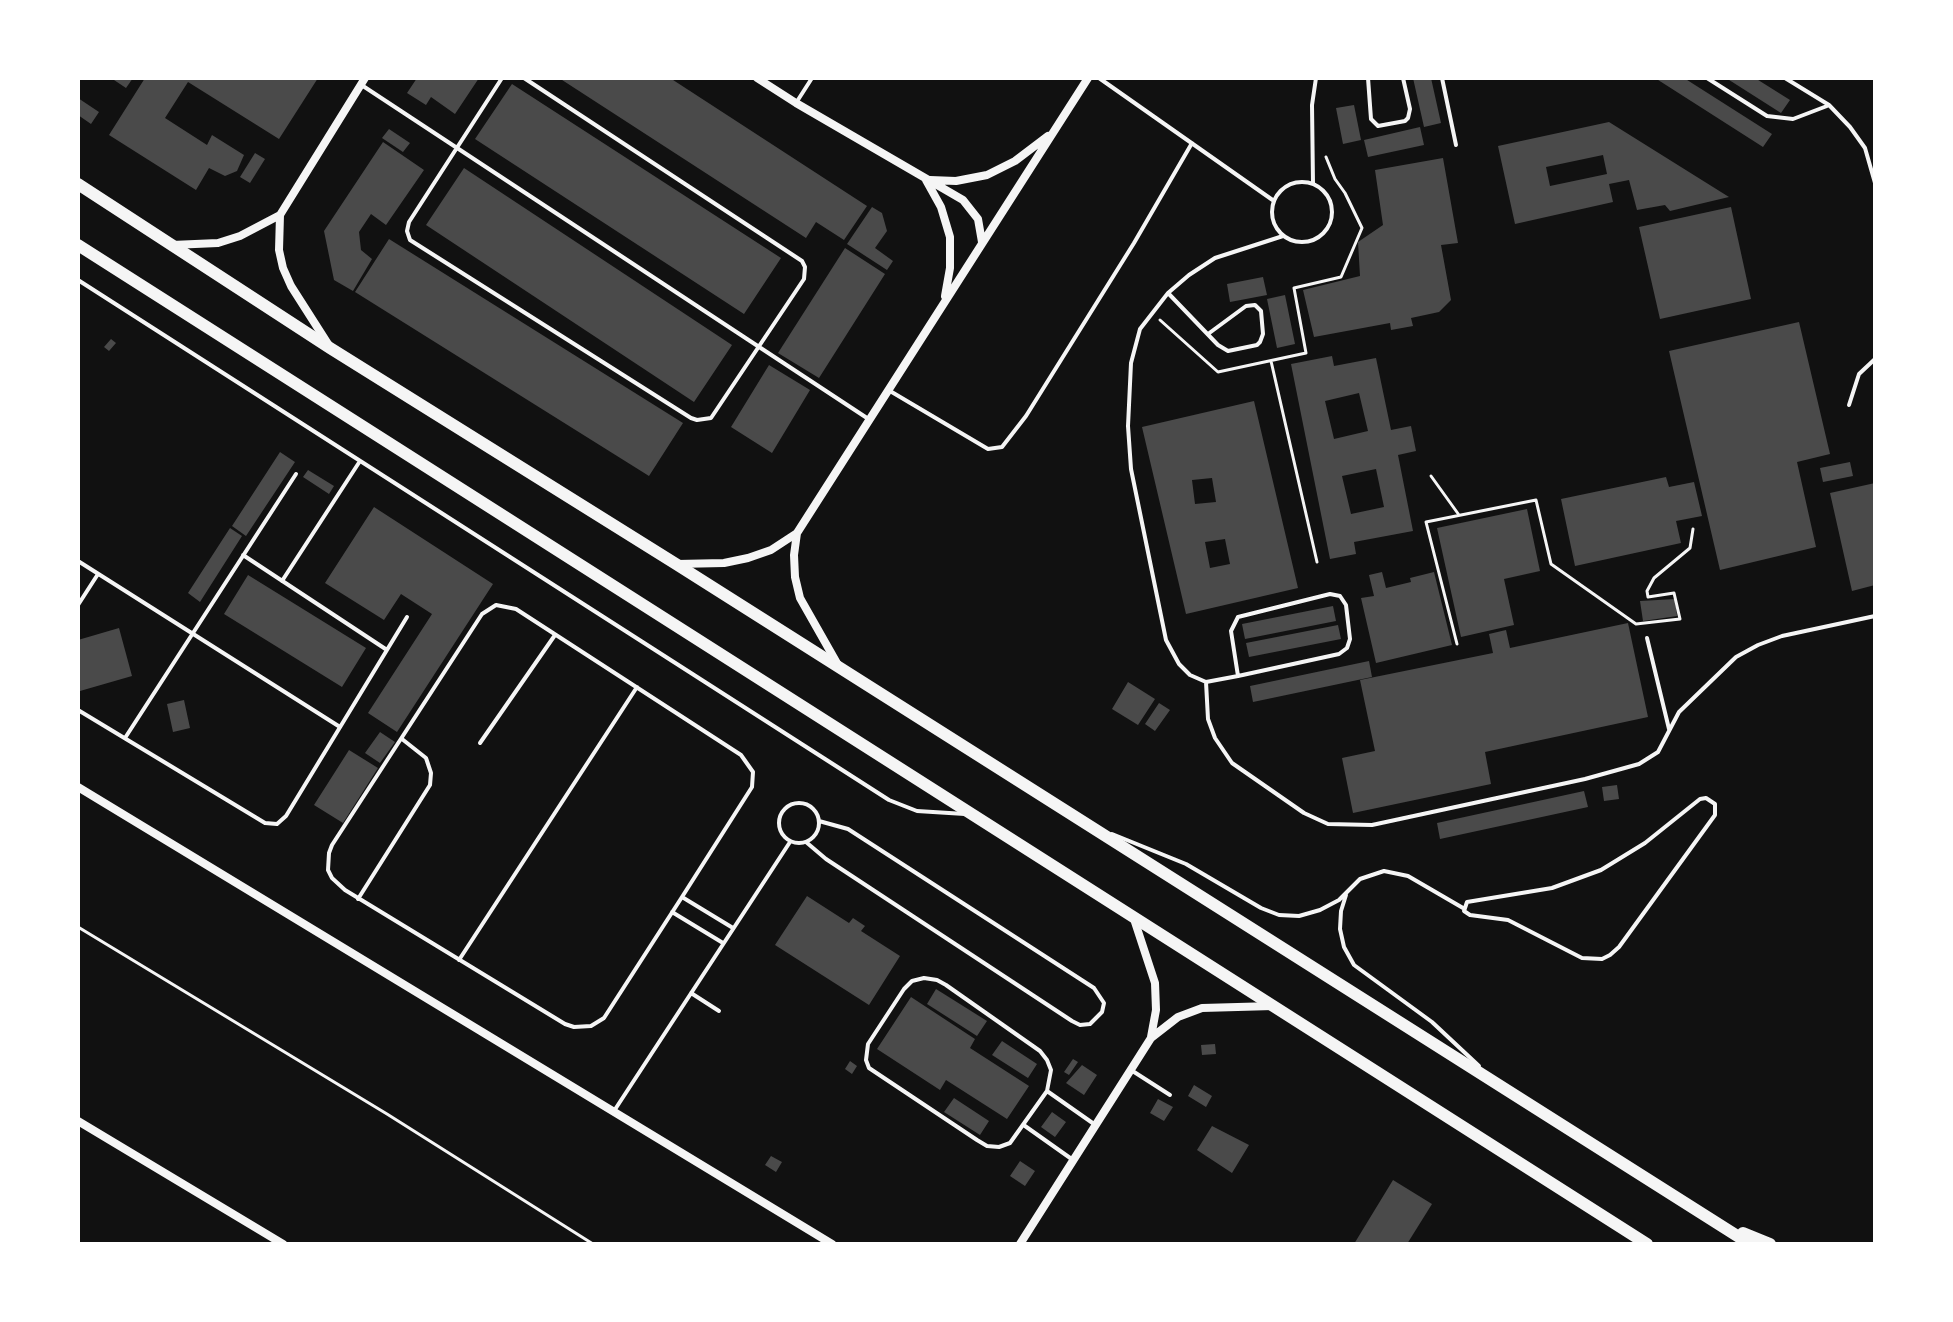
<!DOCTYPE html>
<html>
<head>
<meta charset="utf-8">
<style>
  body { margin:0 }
  #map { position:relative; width:1953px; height:1322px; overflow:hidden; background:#111; font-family:Spectral,serif }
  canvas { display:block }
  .frame { position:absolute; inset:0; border:80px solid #fff; pointer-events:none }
</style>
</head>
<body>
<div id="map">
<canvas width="1953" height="1322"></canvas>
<div class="frame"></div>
</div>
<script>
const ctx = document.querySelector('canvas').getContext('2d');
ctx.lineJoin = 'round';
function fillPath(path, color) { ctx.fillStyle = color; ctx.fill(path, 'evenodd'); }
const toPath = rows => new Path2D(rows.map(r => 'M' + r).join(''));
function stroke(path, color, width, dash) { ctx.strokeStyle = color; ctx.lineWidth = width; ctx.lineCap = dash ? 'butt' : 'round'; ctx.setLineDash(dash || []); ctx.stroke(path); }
fillPath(toPath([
  [111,78,133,78,126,88],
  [145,78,318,78,279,139,188,82,165,118,207,145,212,135,244,155,237,171,225,176,209,168,196,190,109,135],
  [417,78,479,78,455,114,431,97,426,105,407,93],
  [559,78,670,78,867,206,844,240,816,222,806,238],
  [1413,78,1431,78,1441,123,1424,127],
  [1655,78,1684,78,1772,134,1763,147],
  [1726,78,1755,78,1790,100,1781,113],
  [512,84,781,258,744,314,475,139],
  [78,98,99,112,91,124,78,115],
  [1354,105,1361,140,1343,144,1336,108],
  [1609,122,1729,197,1670,211,1665,205,1637,210,1629,180,1609,184,1613,202,1515,224,1498,146],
  [1603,155,1607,174,1550,186,1546,167],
  [1420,127,1424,145,1368,157,1364,140],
  [389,129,410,143,403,152,382,138],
  [383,142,424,170,386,225,371,214,359,232,361,250,372,259,353,291,334,280,324,231],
  [255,153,265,159,250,183,240,177],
  [1443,158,1458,243,1441,245,1451,300,1439,312,1411,318,1413,326,1391,330,1390,323,1314,337,1303,290,1360,276,1358,242,1383,225,1375,170],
  [464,168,732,345,694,402,426,225],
  [872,207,882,213,887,231,875,248,893,261,887,270,847,244],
  [1731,207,1751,299,1660,319,1639,227],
  [389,239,683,423,649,476,355,292],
  [845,248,885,274,819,378,778,353],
  [1263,277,1267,295,1230,302,1227,284],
  [1285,295,1295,344,1277,348,1267,299],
  [1799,322,1830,454,1797,462,1816,547,1720,570,1669,351],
  [111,339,116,343,109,351,104,347],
  [1332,356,1334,366,1376,358,1391,430,1411,426,1416,451,1398,455,1413,531,1354,542,1356,554,1330,559,1291,364],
  [1359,393,1368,431,1334,439,1325,401],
  [1376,469,1384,507,1351,514,1342,476],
  [769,365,810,390,772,453,731,427],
  [1254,401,1298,588,1186,614,1142,427],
  [1212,478,1216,502,1195,504,1192,480],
  [1225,539,1230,564,1210,568,1205,542],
  [280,452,295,462,246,536,232,526],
  [1850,462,1853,476,1823,482,1820,468],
  [308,470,334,486,329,494,303,477],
  [1666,477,1669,487,1694,482,1702,516,1676,521,1681,543,1575,566,1561,499],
  [1875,483,1875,585,1852,591,1830,493],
  [374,507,493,584,397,732,368,713,432,614,401,594,384,620,325,583],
  [1527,509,1540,571,1504,579,1514,625,1461,637,1437,528],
  [230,528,242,536,200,602,188,593],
  [1382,572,1386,588,1411,582,1410,578,1434,572,1452,645,1376,663,1361,598,1374,596,1369,575],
  [248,575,366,648,342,687,224,614],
  [1675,599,1677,616,1643,621,1640,601],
  [1333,606,1336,621,1245,639,1242,624],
  [1628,623,1648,717,1485,752,1491,784,1353,813,1342,758,1375,751,1360,680,1493,653,1489,634,1506,630,1510,648],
  [1338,625,1341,639,1249,657,1246,643],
  [119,628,132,676,80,691,78,640],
  [1369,661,1372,677,1253,702,1250,686],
  [1128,682,1155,699,1138,725,1112,709],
  [184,700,190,728,173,732,167,704],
  [1159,703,1170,710,1155,731,1145,724],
  [380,732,395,742,380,763,365,753],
  [349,750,378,768,343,823,314,805],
  [1617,785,1619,799,1604,801,1602,787],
  [1584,791,1588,807,1440,839,1437,823],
  [807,896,849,923,853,918,865,926,861,931,900,956,869,1005,775,945],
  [936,989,987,1021,977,1036,927,1004],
  [911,997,975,1039,970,1048,1029,1086,1007,1119,946,1080,940,1090,877,1049],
  [1002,1041,1037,1064,1028,1078,992,1055],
  [1215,1044,1216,1054,1202,1055,1201,1045],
  [1073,1059,1078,1062,1069,1075,1064,1072],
  [850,1061,857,1066,852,1074,845,1069],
  [1082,1065,1097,1075,1084,1095,1066,1083],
  [1194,1085,1212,1096,1206,1107,1188,1096],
  [954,1098,989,1121,980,1135,944,1112],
  [1158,1099,1173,1107,1164,1121,1150,1113],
  [1052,1112,1066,1122,1055,1137,1041,1127],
  [1212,1126,1249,1145,1232,1173,1197,1150],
  [771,1156,782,1162,776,1172,765,1165],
  [1020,1161,1035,1171,1025,1186,1010,1176],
  [1393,1180,1432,1204,1407,1244,1354,1244]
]), '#4a4a4a');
stroke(toPath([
  [1160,320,1218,372,1306,353,1294,288,1341,277,1362,228,1345,193,1335,179,1326,157],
  [1271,361,1317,562],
  [1431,476,1459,515],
  [1457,644,1426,522,1536,500,1551,564,1636,624,1680,619,1674,593,1648,597,1647,591,1654,578,1690,548,1693,529],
  [78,927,387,1114,593,1244]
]), '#f5f5f5', 3);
stroke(toPath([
  [502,78,409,222,407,231,410,240,691,418,697,420,711,418,804,279,805,267,802,261,524,78],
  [1099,78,1274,201],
  [1368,78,1371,119,1378,126,1405,121,1408,118,1410,109,1403,78],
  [1442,78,1456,145],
  [1707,78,1767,116,1793,119,1827,106],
  [1785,78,1829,105,1850,127,1865,148,1875,183],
  [363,86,870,420],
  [796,103,812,78],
  '1272 212a30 30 0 1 1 60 0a30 30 0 1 1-60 0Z',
  [1313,184,1312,105,1316,78],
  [78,280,889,800,917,811,965,814],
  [1168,293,1218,345,1228,351,1257,345,1260,342,1263,334,1261,311,1255,305,1246,306,1208,334],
  [890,391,988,449,1002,447,1026,416,1134,243,1192,143],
  [1849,405,1859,374,1875,359],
  [243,555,387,650],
  [78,561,340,727],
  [282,581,360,461],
  [78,605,98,574],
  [496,605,516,609,741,755,753,772,752,787,682,897,604,1018,591,1026,574,1027,565,1024,345,890,332,878,328,870,329,853,332,845,482,614,496,605],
  [1647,638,1669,729],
  [1238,676,1231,631,1238,617,1330,594,1340,596,1346,605,1350,639,1347,648,1339,654,1238,676,1206,682,1190,675,1179,664,1166,640,1131,469,1128,426,1131,363,1140,329,1168,293,1189,275,1215,258,1283,236],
  [1206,682,1208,719,1215,738,1232,763,1304,813,1328,824,1372,825,1585,779,1639,764,1658,752,1679,712,1736,657,1758,645,1782,636,1875,616],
  [78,710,265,823,277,824,286,816,407,617],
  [125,738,296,474],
  [480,743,555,635],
  [1706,798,1715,804,1715,815,1619,947,1610,955,1602,959,1582,958,1508,920,1470,915,1464,911,1467,902,1552,888,1601,870,1645,843,1700,799,1706,798],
  '779 823a20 20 0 1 1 40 0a20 20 0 1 1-40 0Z',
  [1112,834,1186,864,1261,908,1279,915,1299,916,1320,910,1339,900,1360,879,1384,871,1408,876,1463,908],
  [806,842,826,859,1072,1021,1080,1025,1090,1024,1102,1012,1104,1003,1094,988,848,829,819,821],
  [1346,895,1341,911,1340,929,1344,947,1354,965,1432,1022,1479,1066],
  [682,897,733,928],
  [358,899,430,785,431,773,426,758,402,739],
  [672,912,723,943],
  [459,960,637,687],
  [924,978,937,980,946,985,1040,1051,1047,1060,1051,1070,1047,1091,1010,1143,999,1147,987,1146,977,1140,869,1068,866,1060,868,1044,904,989,912,981,924,978],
  [691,993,719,1011],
  [1131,1070,1170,1095],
  [1047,1091,1094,1124],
  [614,1111,790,842],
  [1025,1126,1073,1160]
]), '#f5f5f5', 4);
stroke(toPath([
  [757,78,796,103,963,200,978,219,982,242],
  [926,180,941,207,950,237,950,268,945,296],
  [930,180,956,181,987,175,1015,161,1048,136],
  [172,245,218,243,240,236,280,215],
  [328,344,291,286,283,268,279,250,280,215,365,78],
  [677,564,724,563,748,558,771,550,797,533],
  [838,665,800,598,795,577,794,555,797,533,1088,78],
  [78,787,832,1244],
  [1134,919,1155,983,1156,1010,1151,1037],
  [78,1121,283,1244],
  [1020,1244,1151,1038,1178,1017,1202,1008,1273,1006]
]), '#f5f5f5', 8);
stroke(toPath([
  [78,184,330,348,676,564,1750,1244],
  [78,245,1647,1244],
  [1743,1233,1770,1244]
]), '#f5f5f5', 12);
</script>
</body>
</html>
